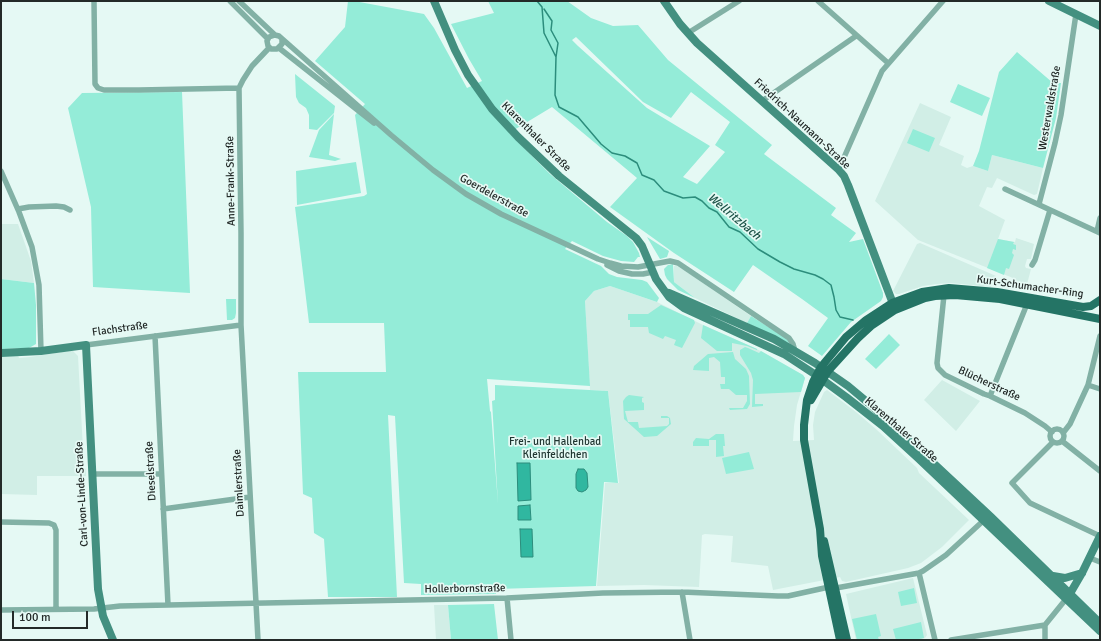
<!DOCTYPE html>
<html>
<head>
<meta charset="utf-8">
<style>
  body { margin:0 }
  #map { position:relative; width:1101px; height:641px; overflow:hidden; background:#e5f9f4; font-family:Signika,sans-serif }
  canvas { display:block }
  .frame { position:absolute; inset:0; border:2px solid #232a28; pointer-events:none }
  .scale { position:absolute; left:12px; top:611px; width:76px; height:18px; box-sizing:border-box; border:2px solid #232a28; border-top:0; padding-left:5px; font-size:12px; line-height:14px; white-space:nowrap; color:#232a28; -webkit-text-stroke:3px #e5f9f4; paint-order:stroke }
</style>
</head>
<body>
<div id="map">
<canvas width="1101" height="641"></canvas>
<div class="frame"></div>
<div class="scale">100 m</div>
</div>
<script>
const ctx = document.querySelector('canvas').getContext('2d');
ctx.lineJoin = 'round';
function fillPath(path, color) { ctx.fillStyle = color; ctx.fill(path, 'evenodd'); }
const toPath = rows => new Path2D(rows.map(r => 'M' + r).join(''));
function stroke(path, color, width, dash) { ctx.strokeStyle = color; ctx.lineWidth = width; ctx.lineCap = dash ? 'butt' : 'round'; ctx.setLineDash(dash || []); ctx.stroke(path); }
function write(font, color, halo, rows, align = 'center') {
  ctx.font = font + ' Signika,sans-serif'; ctx.lineWidth = 3.5; ctx.setLineDash([]); ctx.textBaseline = 'middle'; ctx.strokeStyle = halo; ctx.fillStyle = color; for (const [text, x, y, turn = 0] of rows) {
    ctx.save(); ctx.translate(x, y); ctx.rotate((+turn || 0) * Math.PI / 180); ctx.textAlign = isNaN(turn) ? turn : align; if (halo) ctx.strokeText(text, 0, 0); ctx.fillText(text, 0, 0); ctx.restore();
  }
}
fillPath(toPath([
  [920,103,951,117,939,145,964,156,961,165,967,168,973,166,988,171,992,155,1043,168,1037,194,1034,195,997,178,992,188,987,187,979,206,1005,220,998,239,1015,242,1016,238,1034,244,1031,259,1027,259,1025,266,1026,268,1031,269,1026,288,1021,286,1013,278,918,240,875,201],
  [1,224,18,224,31,261,34,283,1,279],
  [920,243,996,276,991,287,951,283,937,284,923,286,899,294,896,294,893,291,917,244],
  [674,266,677,266,684,270,751,316,747,323,695,298,674,282],
  [610,286,657,302,703,325,757,349,803,375,805,378,797,405,794,426,793,441,814,440,813,425,815,412,824,392,827,390,856,412,877,430,917,468,919,473,969,520,942,547,921,563,908,568,846,582,842,581,840,577,773,590,768,566,731,562,733,536,705,534,702,535,699,587,644,585,597,586,605,483,619,483,608,391,590,390,585,301,594,291],
  [68,351,73,351,78,356,84,468,86,469,86,476,37,476,37,495,1,494,1,356,18,355,19,358,30,357],
  [942,380,980,401,956,431,924,400],
  [913,578,927,635,925,638,918,640,856,640,846,594],
  [434,605,448,605,451,640,436,640]
]), '#d1eee6');
fillPath(toPath([
  [348,1,354,1,424,14,434,28,467,88,482,81,469,59,451,24,494,13,488,1,567,1,591,18,613,26,638,25,668,60,772,145,764,154,836,208,831,215,856,233,849,242,863,239,883,293,883,297,881,301,851,322,822,356,808,346,828,318,802,299,753,265,734,292,674,253,610,207,637,178,552,107,509,133,550,174,607,222,627,236,633,242,639,253,640,257,638,257,634,262,621,261,603,256,572,241,565,249,601,266,609,274,617,277,642,280,647,282,659,298,657,302,610,286,594,291,585,301,590,386,487,379,490,411,491,412,498,504,492,401,495,400,495,385,608,391,618,483,604,482,596,586,496,589,496,594,421,595,421,584,404,583,395,416,388,415,397,597,328,597,324,539,314,533,312,498,303,494,298,372,386,372,384,323,309,323,295,207,364,196,367,194,355,115,365,104,315,61,345,27],
  [576,37,643,102,671,118,691,92,730,122,715,145,725,152,697,184,683,177,710,146,647,108,578,46,572,40],
  [1017,52,1053,83,1061,83,1056,118,1043,168,992,155,988,171,973,166,979,151,999,72],
  [295,74,335,106,334,113,317,130,309,129,309,115,306,108,299,103,296,97],
  [958,84,990,98,982,116,950,102],
  [182,92,190,293,93,287,91,207,68,108,82,93],
  [334,114,329,155,341,159,335,161,309,157,319,130],
  [913,129,935,138,929,152,907,143],
  [356,162,361,193,297,205,296,171],
  [647,237,669,251,667,257,660,259],
  [998,239,1014,242,1013,244,1016,245,1016,250,1013,249,1012,253,1014,255,1009,269,1006,268,1004,275,987,268],
  [673,264,674,282,695,298,678,290,667,279,665,275,664,269,668,265],
  [1,279,34,283,36,305,36,344,29,348,1,349],
  [226,299,236,299,236,313,235,318,232,320,227,320],
  [661,305,694,320,695,323,682,348,674,345,676,340,665,336,663,339,649,333,648,327,630,327,630,320,628,320,628,314,648,314],
  [751,316,789,340,791,344,747,323],
  [703,325,757,349,757,350,747,346,732,343,732,351,717,351,701,338],
  [889,334,900,345,876,369,865,359],
  [745,347,748,348,759,353,761,351,803,375,805,378,801,392,755,394,755,404,763,404,763,406,752,407,753,380,751,373,740,355,740,350],
  [733,352,735,359,746,369,749,376,750,404,747,409,730,410,729,408,743,408,747,401,747,395,736,395,729,389,721,389,720,384,725,384,725,377,721,377,720,362,714,357,709,358,709,371,693,370,694,366,708,354],
  [629,395,644,397,642,398,642,402,644,403,644,410,625,411,628,422,638,422,639,428,667,426,669,424,669,418,661,418,661,416,667,416,670,418,671,424,657,436,644,437,624,419,623,401,626,397],
  [716,434,724,434,725,446,723,446,724,456,716,457,716,440,709,440,709,446,693,446,693,442,696,438,709,439],
  [749,452,754,469,726,474,722,458],
  [914,588,917,603,901,606,898,592],
  [494,604,498,640,451,640,448,605],
  [876,614,881,636,878,637,879,640,857,640,852,619],
  [921,622,924,638,914,640,896,640,893,629]
]), '#94ecd8');
const water = toPath([
  [517,463,530,463,531,500,518,501,517,463],
  [578,469,584,469,587,473,588,487,586,490,582,492,578,491,576,488,576,474,578,469],
  [530,505,531,520,518,520,518,506,530,505],
  [520,529,532,529,533,557,521,557,520,529]
]);
fillPath(water, '#30b7a0');
stroke(water, '#2c8d7c', 1);
stroke(toPath([
  [537,1,542,7,544,33,556,57,555,95,559,107,578,117,601,144,612,153,625,156,637,163,642,175,654,180,664,191,683,198,695,197,702,201,709,208,717,212,729,227,740,232,758,249,780,262,794,269,815,275,823,279,831,285,834,297,836,310,840,317,853,320],
  [544,9,552,21,551,30,558,43,556,57]
]), '#2c8d7c', 1.5);
stroke(toPath([
  [94,1,95,84,98,88,104,90,139,90,239,88],
  [230,1,268,39],
  [239,1,275,35],
  [818,1,888,63],
  [688,33,739,1],
  [282,40,282,44,277,49,271,49,268,46,267,41,269,37,275,35,279,36,391,135,433,170,466,194,501,214,598,259,610,263,621,266,638,267,670,261,678,263,789,338,793,344,795,351],
  [279,48,374,123],
  [762,101,856,36],
  [838,169,842,162,882,71,943,1],
  [1,171,19,212,32,247,39,285,41,351],
  [1005,189,1100,233],
  [1039,204,1055,143,1061,115,1076,14],
  [18,209,29,207,56,206,64,207,70,210],
  [1097,231,1100,218],
  [607,265,619,271,632,274,643,274,653,272],
  [1032,265,1035,260,1050,210],
  [944,295,937,363,938,368,945,375,984,394,990,396,1025,413,1045,426,1052,432],
  [155,336,168,605],
  [86,345,241,325],
  [1088,385,1100,389],
  [990,396,1027,304],
  '1050 436a7 7 0 1 1 14 0a7 7 0 1 1-14 0Z',
  [1063,433,1070,424,1088,385,1100,336],
  [1062,441,1100,471],
  [1053,442,1012,483,1030,503,1100,536],
  [92,474,161,474],
  [163,509,250,497],
  [1,522,49,523,54,525,56,530,56,609],
  [1090,558,1100,562],
  [919,573,935,640],
  [836,588,919,573,923,571,946,555,983,521,986,519],
  [682,592,690,640],
  [507,598,511,640],
  [1,610,94,609,120,606,507,598,603,593,682,592,778,596,788,596,829,587],
  [1045,625,1045,640],
  [258,640,241,325,241,233,239,88,243,80,252,66,269,48],
  [951,640,1045,625,1066,599]
]), '#82b1a5', 5.5);
stroke(toPath([
  [434,1,455,50,468,75,492,109,518,137,559,176,636,238,642,246,656,279,669,297,684,308,784,354,816,375,846,397,883,426,918,458,1100,631],
  [664,1,680,24,697,43,838,169,844,176,848,185,895,309],
  [1049,1,1100,26],
  [669,293,774,339,815,363,848,386,872,406,991,517,1100,623],
  [1,353,41,351,86,345,98,589,103,616,113,640],
  [1053,576,1065,578,1082,573],
  [1068,597,1082,573,1100,536]
]), '#439080', 8);
stroke(toPath([
  [811,400,828,371,858,338,871,326,895,310,925,298,935,296,955,295,1000,299,1100,319],
  [824,541,847,640],
  [840,640,822,556,820,529,804,440,804,425,807,400,813,382,821,367,846,337,866,320,892,303,922,292,949,288,997,292,1083,307,1091,306,1100,300]
]), '#247465', 8);
write('11px', '#232a28', '#e5f9f4', [
  ["Westerwaldstraße",1050,108,-80],
  ["Friedrich-Naumann-Straße",802,124,43],
  ["Klarenthaler Straße",536,137,45],
  ["Anne-Frank-Straße",231,181,-91],
  ["Goerdelerstraße",494,196,29],
  ["Kurt-Schumacher-Ring",1030,287,8],
  ["Flachstraße",120,329,-8],
  ["Blücherstraße",989,384,25],
  ["Klarenthaler Straße",901,430,41],
  ["Dieselstraße",151,471,-93],
  ["Daimlerstraße",239,483,-93],
  ["Carl-von-Linde-Straße",82,494,-93],
  ["Hollerbornstraße",465,589,-1]
]);
write('11px', '#1f3530', '#e5f9f4', [
  ["Frei- und Hallenbad",555,442],
  ["Kleinfeldchen",555,455]
]);
write('italic 12px', '#1c5247', '#e5f9f4', [
  ["Wellritzbach",734,217,40]
]);
</script>
</body>
</html>
